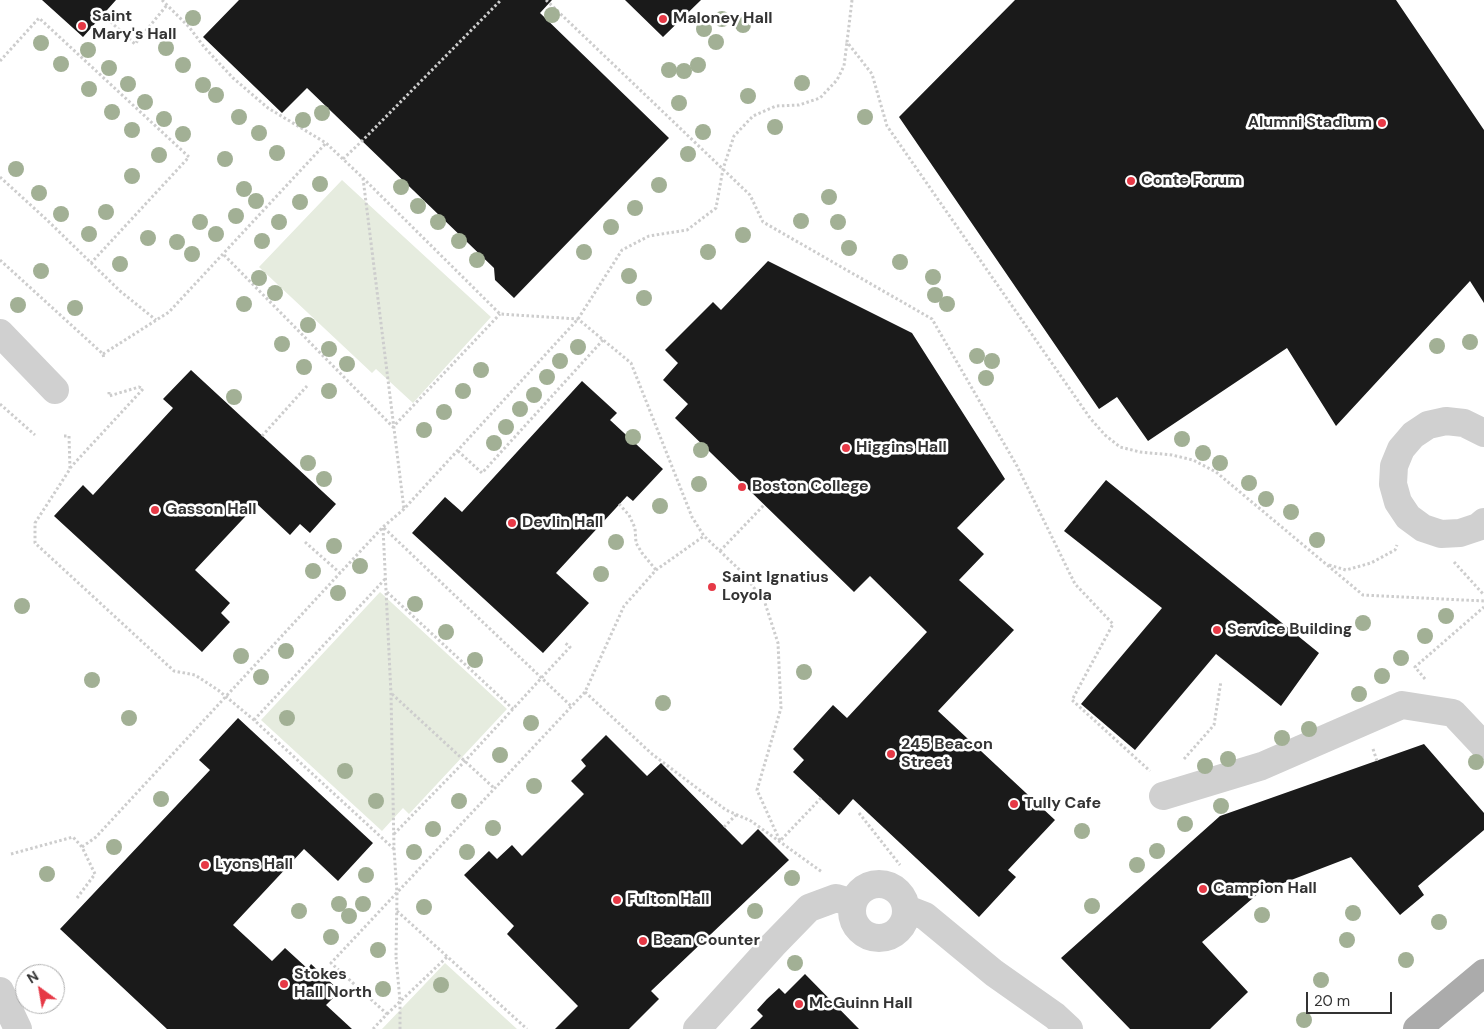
<!DOCTYPE html>
<html>
<head>
<meta charset="utf-8">
<style>
  body { margin:0 }
  #map { position:relative; width:1484px; height:1029px; overflow:hidden; background:#fff; font-family:"DM Sans",sans-serif }
  canvas { display:block }
  .north { position:absolute; left:15px; top:964px; width:50px; height:50px; box-sizing:border-box; background:#fff; border:1px solid #adadad; border-radius:50%; rotate:328deg; font-size:14px; font-weight:700; line-height:20px; text-align:center; color:#333 }
  .north::after { content:''; display:block; margin:auto; width:18px; height:22px; background:#e63946; clip-path:polygon(50% 0,100% 100%,50% 72%,0 100%) }
  .scale { position:absolute; left:1306px; top:992px; width:86px; height:22px; box-sizing:border-box; border:2px solid #333; border-top:0; padding-left:6px; font-size:15px; line-height:18px; white-space:nowrap; color:#333; -webkit-text-stroke:4px #fff; paint-order:stroke }
</style>
</head>
<body>
<div id="map">
<canvas width="1484" height="1029"></canvas>
<div class="north">N</div>
<div class="scale">20 m</div>
</div>
<script>
const ctx = document.querySelector('canvas').getContext('2d');
ctx.lineJoin = 'round';
function fillPath(path, color) { ctx.fillStyle = color; ctx.fill(path, 'evenodd'); }
const toPath = rows => new Path2D(rows.map(r => 'M' + r).join(''));
function stroke(path, color, width, dash) { ctx.strokeStyle = color; ctx.lineWidth = width; ctx.lineCap = dash ? 'butt' : 'round'; ctx.setLineDash(dash || []); ctx.stroke(path); }
function write(font, color, halo, rows, align = 'center') {
  ctx.font = font + ' "DM Sans",sans-serif'; ctx.lineWidth = 5; ctx.setLineDash([]); ctx.textBaseline = 'middle'; ctx.strokeStyle = halo; ctx.fillStyle = color; for (const [text, x, y, turn = 0] of rows) {
    ctx.save(); ctx.translate(x, y); ctx.rotate((+turn || 0) * Math.PI / 180); ctx.textAlign = isNaN(turn) ? turn : align; if (halo) ctx.strokeText(text, 0, 0); ctx.fillText(text, 0, 0); ctx.restore();
  }
}
fillPath(toPath([
  [342,180,491,317,413,403,376,369,372,373,259,267],
  [380,592,507,709,409,814,403,808,382,831,261,720],
  [445,963,517,1029,382,1029]
]), '#e6ecdf');
fillPath(toPath([
  [42,0,116,0,83,37],
  [239,0,552,0,540,13,669,138,514,298,495,280,494,268,307,88,282,113,203,37],
  [625,0,701,0,663,37],
  [1015,0,1396,0,1484,130,1484,303,1470,281,1336,426,1287,348,1148,441,1117,397,1099,409,899,117],
  [768,261,912,333,1005,479,957,528,984,554,959,580,1014,630,938,711,1055,820,1008,870,1016,877,979,917,853,799,839,815,793,772,804,760,793,749,833,705,847,718,927,632,870,576,854,592,675,418,688,404,663,380,678,363,665,350,713,302,721,310],
  [191,370,336,504,310,533,300,524,290,535,257,504,195,570,230,603,221,613,230,622,202,652,54,516,83,485,93,495,173,408,163,399],
  [582,381,617,413,610,420,663,469,633,501,627,496,556,573,589,603,543,653,412,533,445,497,462,512],
  [1106,480,1319,653,1281,706,1216,654,1135,750,1081,704,1162,608,1064,531],
  [238,718,373,843,338,881,304,849,233,925,272,961,285,948,308,969,311,964,340,991,326,1005,352,1029,167,1029,60,929,210,770,199,760],
  [606,735,647,776,661,763,742,845,758,829,789,860,651,991,659,999,629,1029,555,1029,578,1006,507,934,514,926,464,875,489,851,497,859,512,845,522,856,584,794,571,781,586,766,581,760],
  [1424,744,1484,813,1484,830,1418,886,1424,895,1400,915,1351,857,1260,892,1202,942,1248,992,1210,1029,1130,1029,1061,958,1220,816],
  [805,974,859,1029,750,1029,763,1016,757,1010,767,999,779,988,785,994]
]), '#1a1a1a');
stroke(toPath([
  [162,0,189,27,205,48,233,78,268,108,326,143,363,178,500,314,578,319,631,363,692,517,704,536,744,574,765,603,778,643,781,708,757,790,780,841,821,798],
  [546,0,750,195,763,222,932,319,1017,466,1075,584,1113,624,1072,700,1150,771],
  [852,0,847,42,872,74,887,126,1090,418,1105,435,1120,447,1140,452,1172,455,1193,460,1216,472,1363,595,1484,601],
  [103,15,135,44,167,5],
  [0,61,39,18,189,157,91,263],
  [343,159,362,141,501,0],
  [0,177,47,220,120,291,156,320],
  [363,178,404,509],
  [224,255,393,427,500,314],
  [0,260,103,354,104,359],
  [103,354,169,312,326,143],
  [0,404,35,435],
  [64,436,69,436,70,469,35,523,35,543,174,671,195,675,218,690,254,720,394,849],
  [262,436,307,386],
  [458,451,482,473,603,340],
  [70,468,143,389,139,387,109,396,109,392],
  [619,504,629,515,635,528,636,543,642,553,656,570],
  [383,528,391,694,394,849,397,893,396,957],
  [384,528,571,706],
  [305,542,340,573],
  [720,551,764,505],
  [1454,562,1484,595],
  [1329,565,1346,570,1371,563,1395,550,1397,545],
  [387,592,513,709],
  [1425,679,1415,667,1484,607],
  [585,692,652,754,726,810,751,821,822,872],
  [392,694,494,788],
  [254,720,386,578],
  [1373,749,1377,761],
  [1184,759,1214,725,1221,681],
  [859,813,900,865],
  [724,827,736,815],
  [394,834,465,761,570,647,564,642],
  [11,854,73,837,82,847],
  [77,898,95,874,82,847,96,837,340,573,383,527,404,509,578,319,622,250,649,236,687,230,716,208,723,169,734,136,753,116,776,106,799,105,820,98,837,80,844,66,847,42],
  [397,911,527,1029],
  [396,957,400,1001,400,1029],
  [387,1014,448,956],
  [373,1029,387,1014,331,963,585,692,624,606,656,570,704,536]
]), '#cdcdcd', 3, [2.5, 2.5]);
stroke(toPath([
  [0,333,55,390],
  [1484,433,1464,423,1446,421,1428,425,1413,435,1401,449,1394,466,1393,484,1398,502,1408,517,1423,528,1441,534,1460,533,1478,527,1484,522],
  [1163,796,1262,766,1402,705,1453,713,1484,746],
  '852 911a27 27 0 1 1 54 0a27 27 0 1 1-54 0Z',
  [907,909,925,916,994,973,1055,1016,1069,1029],
  [0,991,18,1029],
  [697,1029,773,945,809,908,836,898,853,903]
]), '#d0d0d0', 28);
stroke(toPath([
  [1417,1029,1484,973]
]), '#ababab', 28);
ctx.fillStyle = '#a2b095';
for (const [x, y] of [
  [552,15],
  [193,18],
  [722,19],
  [743,25],
  [704,29],
  [716,42],
  [41,43],
  [166,48],
  [88,50],
  [61,64],
  [183,65],
  [698,65],
  [109,68],
  [669,70],
  [684,71],
  [802,83],
  [128,84],
  [203,85],
  [89,89],
  [216,95],
  [748,96],
  [145,102],
  [679,103],
  [112,112],
  [322,113],
  [239,117],
  [865,117],
  [164,119],
  [303,120],
  [775,127],
  [132,130],
  [703,132],
  [259,133],
  [183,134],
  [277,153],
  [688,154],
  [159,155],
  [225,159],
  [16,169],
  [132,176],
  [320,184],
  [659,185],
  [401,187],
  [244,189],
  [39,193],
  [829,197],
  [256,201],
  [300,202],
  [418,206],
  [635,208],
  [106,212],
  [61,214],
  [236,216],
  [801,221],
  [200,222],
  [279,222],
  [438,222],
  [838,222],
  [611,227],
  [89,234],
  [216,234],
  [743,235],
  [148,238],
  [262,241],
  [459,241],
  [177,242],
  [849,248],
  [584,252],
  [708,252],
  [192,254],
  [477,260],
  [900,262],
  [120,264],
  [41,271],
  [629,276],
  [933,277],
  [259,278],
  [275,293],
  [935,295],
  [644,298],
  [244,304],
  [947,304],
  [18,305],
  [75,308],
  [308,325],
  [1470,342],
  [282,344],
  [1437,346],
  [578,347],
  [329,349],
  [977,356],
  [560,361],
  [992,361],
  [347,364],
  [304,367],
  [481,370],
  [547,377],
  [986,378],
  [329,391],
  [463,391],
  [534,395],
  [234,397],
  [520,409],
  [444,412],
  [506,427],
  [424,430],
  [633,437],
  [1182,439],
  [494,443],
  [701,450],
  [1203,453],
  [308,463],
  [1220,463],
  [324,479],
  [1249,483],
  [699,484],
  [1266,499],
  [660,506],
  [1291,512],
  [1317,540],
  [616,542],
  [334,546],
  [360,566],
  [313,571],
  [601,574],
  [338,593],
  [415,604],
  [22,606],
  [1446,616],
  [1363,623],
  [446,632],
  [1425,636],
  [286,651],
  [241,656],
  [1401,658],
  [475,660],
  [804,672],
  [1382,676],
  [261,677],
  [92,680],
  [1359,694],
  [663,703],
  [129,718],
  [287,718],
  [531,723],
  [1309,729],
  [1282,738],
  [500,755],
  [1228,759],
  [1476,762],
  [1205,766],
  [345,771],
  [534,786],
  [161,799],
  [376,801],
  [459,801],
  [1221,806],
  [1185,824],
  [493,828],
  [433,829],
  [1082,831],
  [114,847],
  [1157,851],
  [414,852],
  [467,852],
  [1137,865],
  [47,874],
  [366,875],
  [792,878],
  [339,904],
  [363,904],
  [1092,906],
  [424,907],
  [299,911],
  [755,911],
  [1353,913],
  [1262,915],
  [349,916],
  [1439,922],
  [331,937],
  [1347,940],
  [378,950],
  [1406,960],
  [795,963],
  [1321,980],
  [441,985],
  [383,989],
  [1304,1020]
]) { ctx.beginPath(); ctx.arc(x, y, 8, 0, 2 * Math.PI); ctx.fill(); }
for (const [x, y, r, color] of [
  [663,19,5,"#e63946"],
  [82,26,5,"#e63946"],
  [1382,123,5,"#e63946"],
  [1131,181,5,"#e63946"],
  [846,448,5,"#e63946"],
  [742,487,5,"#e63946"],
  [155,510,5,"#e63946"],
  [512,523,5,"#e63946"],
  [712,587,5,"#e63946"],
  [1217,630,5,"#e63946"],
  [891,754,5,"#e63946"],
  [1014,804,5,"#e63946"],
  [205,865,5,"#e63946"],
  [1203,889,5,"#e63946"],
  [617,900,5,"#e63946"],
  [643,941,5,"#e63946"],
  [284,984,5,"#e63946"],
  [799,1004,5,"#e63946"]
]) { const dot = new Path2D(); dot.arc(x, y, r, 0, 2 * Math.PI); ctx.fillStyle = color; ctx.fill(dot); stroke(dot, '#fff', 2); }
write('bold 16px', '#333', '#fff', [
  ["Saint",92,17],
  ["Mary's Hall",92,35],
  ["Maloney Hall",673,19],
  ["Alumni Stadium",1372,123,"right"],
  ["Conte Forum",1141,181],
  ["Higgins Hall",856,448],
  ["Boston College",752,487],
  ["Gasson Hall",165,510],
  ["Devlin Hall",522,523],
  ["Saint Ignatius",722,578],
  ["Loyola",722,596],
  ["Service Building",1227,630],
  ["245 Beacon",901,745],
  ["Street",901,763],
  ["Tully Cafe",1024,804],
  ["Lyons Hall",215,865],
  ["Campion Hall",1213,889],
  ["Fulton Hall",627,900],
  ["Bean Counter",653,941],
  ["Stokes",294,975],
  ["Hall North",294,993],
  ["McGuinn Hall",809,1004]
], 'left');
</script>
</body>
</html>
